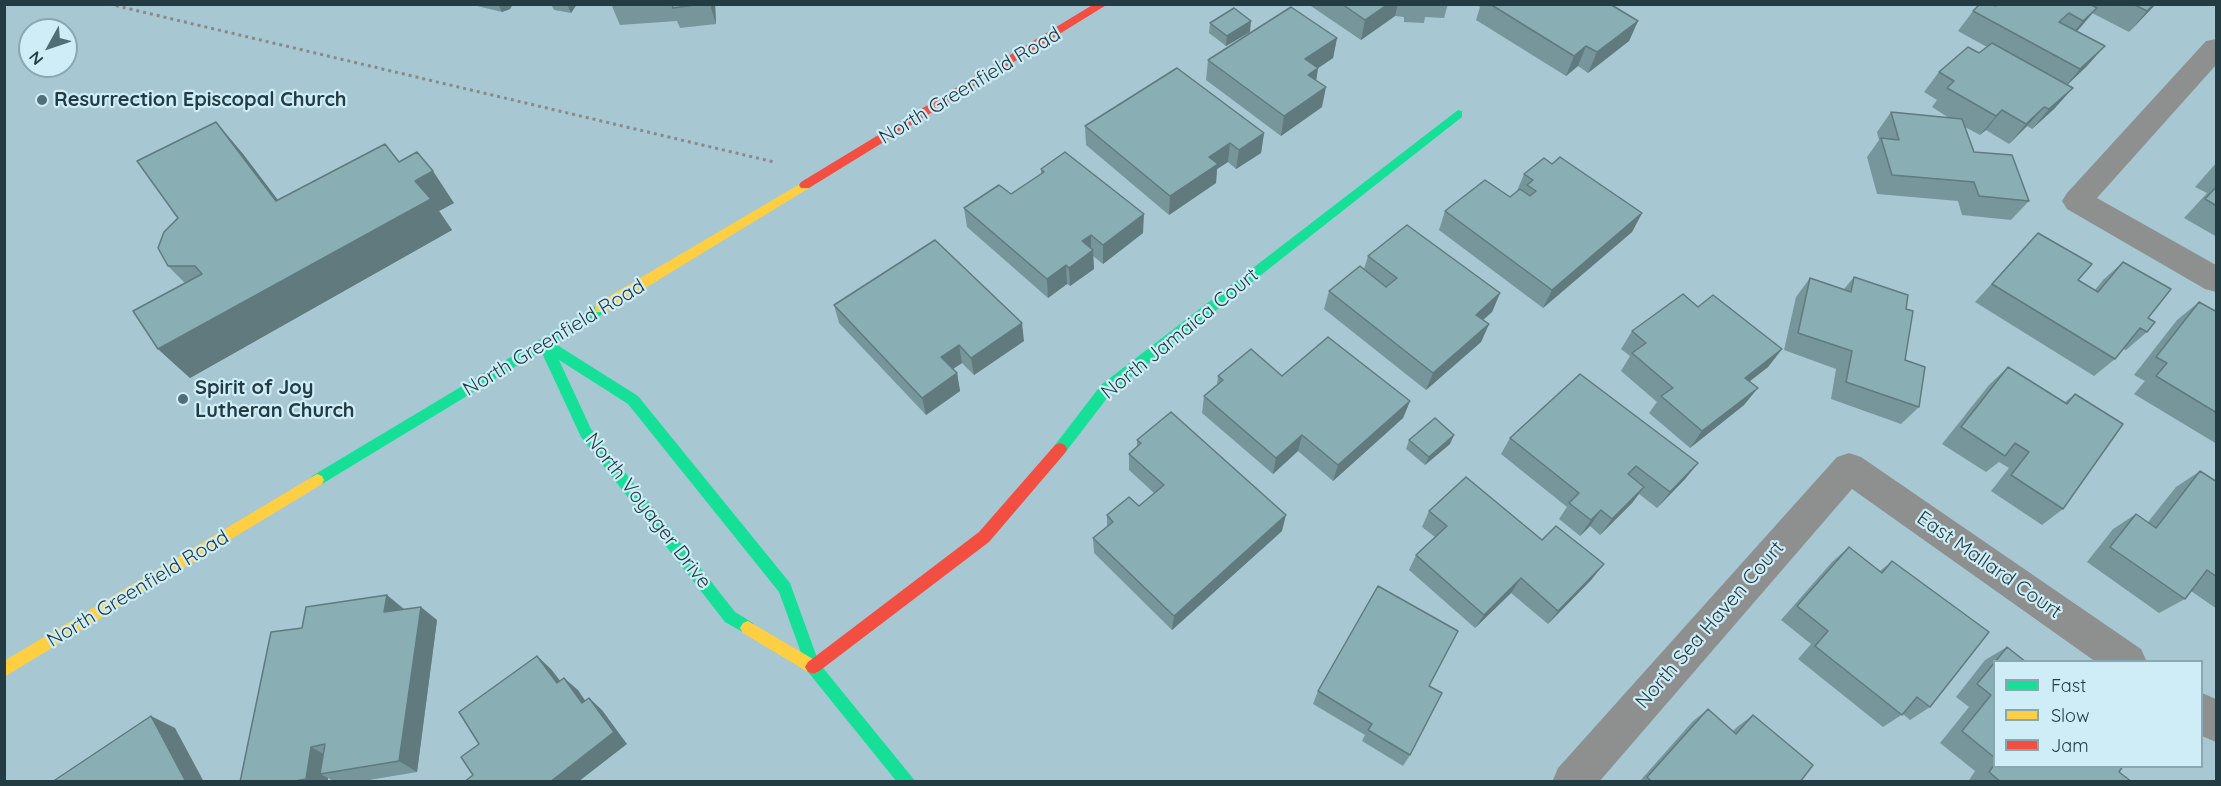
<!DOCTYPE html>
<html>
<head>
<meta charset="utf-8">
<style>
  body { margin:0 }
  #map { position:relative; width:2221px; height:786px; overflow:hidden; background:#a7c8d2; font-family:Quicksand,sans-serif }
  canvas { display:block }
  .frame { position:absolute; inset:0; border:6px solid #233c44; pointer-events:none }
  .legend { position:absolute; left:1993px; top:660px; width:210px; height:108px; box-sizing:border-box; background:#cfedf6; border:2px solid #8aa6af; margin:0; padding:8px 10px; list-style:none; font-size:18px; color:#233c44 }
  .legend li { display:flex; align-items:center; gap:12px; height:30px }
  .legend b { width:30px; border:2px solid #8aa6af }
  .north { position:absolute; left:18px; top:18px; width:60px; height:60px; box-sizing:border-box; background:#cfedf6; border:2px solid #8aa6af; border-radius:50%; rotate:230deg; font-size:16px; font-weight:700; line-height:24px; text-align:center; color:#233c44 }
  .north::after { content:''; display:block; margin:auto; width:21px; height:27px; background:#516d76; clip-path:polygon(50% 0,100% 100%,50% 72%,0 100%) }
</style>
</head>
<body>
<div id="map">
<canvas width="2221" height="786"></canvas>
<div class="frame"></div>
<ul class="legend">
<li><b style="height:8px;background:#16e098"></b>Fast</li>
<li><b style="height:8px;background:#ffcf43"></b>Slow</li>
<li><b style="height:8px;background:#f24e42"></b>Jam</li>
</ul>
<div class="north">N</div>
</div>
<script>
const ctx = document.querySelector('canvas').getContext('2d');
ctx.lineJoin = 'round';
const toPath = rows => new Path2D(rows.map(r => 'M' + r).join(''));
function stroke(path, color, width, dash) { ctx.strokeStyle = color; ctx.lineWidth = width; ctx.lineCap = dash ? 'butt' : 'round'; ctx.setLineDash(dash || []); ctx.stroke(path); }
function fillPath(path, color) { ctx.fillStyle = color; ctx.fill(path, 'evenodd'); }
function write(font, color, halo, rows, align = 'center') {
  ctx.font = font + ' Quicksand,sans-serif'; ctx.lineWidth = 4.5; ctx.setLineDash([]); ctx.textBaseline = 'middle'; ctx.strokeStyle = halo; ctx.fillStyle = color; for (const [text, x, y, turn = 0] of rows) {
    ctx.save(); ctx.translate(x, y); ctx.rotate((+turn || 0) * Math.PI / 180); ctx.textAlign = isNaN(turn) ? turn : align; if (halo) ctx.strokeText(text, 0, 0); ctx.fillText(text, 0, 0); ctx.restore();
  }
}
stroke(toPath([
  [109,4,774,162]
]), '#888989', 3, [3, 4]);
fillPath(toPath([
  [2216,39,2216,65,2097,198,2216,265,2216,292,2205,289,2067,209,2062,201,2067,193,2206,41,2216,39],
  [1849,453,1861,457,2141,649,2147,662,2096,662,1852,489,1599,782,1552,782,1558,768,1837,457,1849,453],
  [2202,693,2216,699,2216,742,2202,736,2202,693]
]), '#8e9090');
fillPath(toPath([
  [1458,110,1462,111,1462,117,1111,393,1065,453,1060,455,1055,453,1053,449,1055,445,1101,385,1458,110],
  [601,303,607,308,606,312,554,343,638,396,790,583,819,663,916,782,897,782,808,672,779,592,628,404,559,360,591,429,735,612,753,623,756,628,753,633,748,635,725,622,581,437,541,351,322,484,317,486,312,484,310,480,312,476,601,303]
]), '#16e098');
fillPath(toPath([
  [805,181,811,185,809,188,606,312,596,312,595,308,596,304,805,181],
  [317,474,322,476,324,480,322,484,4,677,4,661,317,474],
  [748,621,818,662,821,667,818,672,813,674,808,672,743,633,740,628,743,623,748,621]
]), '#ffcf43');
fillPath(toPath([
  [1094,4,1108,4,809,188,801,188,799,185,801,182,1094,4],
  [1060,443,1065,445,1067,449,1065,453,989,542,818,672,813,674,808,672,805,667,808,662,979,532,1055,445,1060,443]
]), '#f24e42');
fillPath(toPath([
  [469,4,513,4,510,9,502,12],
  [551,4,577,4,571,13,554,10],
  [611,4,715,4,716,24,680,28,677,21,620,25],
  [1308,4,1448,4,1444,18,1425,17,1424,23,1404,22,1404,17,1395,16,1361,40],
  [1476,4,1610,4,1638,21,1629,41,1588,73,1578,66,1566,76,1476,20,1480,7],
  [2095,4,2156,4,2129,32,2092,13,2077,31,2087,66,2067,85,2055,108,2032,129,2027,126,2009,144,1986,130,1980,135,1965,127,1974,152,2029,201,2011,220,1962,215,1958,201,1877,194,1867,157,1879,140,1877,132,1891,112,1949,118,1932,107,1937,100,1924,92,1939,72,1979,53,1987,47,1958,31,1973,11,1995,6,2093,6],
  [1210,23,1250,32,1226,46,1209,33],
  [1337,38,1333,58,1318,68,1316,81,1322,107,1281,136,1206,80,1208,60],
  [216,122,243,154,278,200,399,162,454,203,439,211,452,230,190,378,158,349,185,283,168,266],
  [1085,126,1264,133,1261,153,1236,169,1228,162,1217,169,1216,183,1169,215,1086,145],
  [2217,162,2217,237,2184,218,2207,193,2195,187],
  [1552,164,1642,213,1632,232,1543,308,1439,230,1445,211,1510,197,1517,191,1524,174],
  [1041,169,1143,233,1103,264,1093,256,1094,269,1070,286,1067,284,1048,298,967,227,964,208,1011,194,1041,174],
  [2038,233,2078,280,2095,290,2103,280,2123,262,2148,318,2147,332,2126,350,2123,349,2115,359,2094,376,1975,302],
  [1368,256,1500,293,1492,312,1483,320,1489,324,1481,342,1426,390,1324,309,1329,291,1364,269],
  [1854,277,1906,309,1905,360,1919,407,1901,424,1831,399,1836,369,1784,350,1796,297,1810,278,1844,289],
  [2199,302,2217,312,2217,444,2134,394,2145,381,2134,375,2177,320],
  [834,305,1024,341,974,375,962,363,952,369,957,373,960,391,926,415,839,323],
  [1698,307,1782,349,1768,367,1750,381,1744,405,1690,448,1649,413,1657,402,1621,371,1630,356,1621,349,1632,331],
  [2008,367,2065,402,2075,394,2063,509,2042,525,1991,491,2009,468,1999,462,1986,472,1942,444,1989,385],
  [1218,376,1282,376,1410,401,1403,418,1333,481,1298,451,1273,474,1202,413,1204,396,1217,385],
  [1510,438,1698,463,1685,479,1657,508,1639,494,1632,503,1600,535,1590,526,1580,536,1559,519,1567,507,1501,454],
  [1137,440,1282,531,1172,630,1094,553,1093,538,1107,527,1107,515,1139,506,1154,493,1129,470,1129,454,1137,447],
  [1409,440,1450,444,1425,465,1406,449],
  [2200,471,2217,482,2217,609,2191,591,2185,599,2159,613,2087,562,2113,529,2136,514,2148,522,2176,487],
  [1429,511,1542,540,1592,579,1548,624,1511,593,1475,628,1409,570,1416,555,1435,537,1422,527],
  [1849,547,1880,571,1892,561,1930,707,1910,720,1903,714,1883,727,1798,659,1811,644,1781,620,1832,562],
  [404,609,437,620,417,772,357,782,335,782,328,778,328,782,240,782,302,628],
  [2007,647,2026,662,1995,662,1995,766,2119,772,2132,782,1968,782,1975,771,1940,743,1969,707,1956,697,1985,660],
  [1429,686,1410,755,1403,766,1362,741,1365,735,1313,704,1318,691],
  [1708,709,1733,731,1737,727,1753,715,1800,782,1639,782,1693,721]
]), '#76969b');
fillPath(toPath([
  [498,4,513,4,510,9,502,12],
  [567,4,577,4,571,13],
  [710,4,715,4,716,24],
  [1388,4,1398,4,1395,16,1361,40,1365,20],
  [2154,4,2156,4,2129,32,2147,11],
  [2097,8,2080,28,2066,41,2083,21],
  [1251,21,1250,32,1226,46,1227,36],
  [1638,21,1629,41,1588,73,1597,52],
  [1337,38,1333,58,1302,79,1305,59],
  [1586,46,1578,66,1566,76,1574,56],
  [2105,46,2087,66,2063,89,2080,69],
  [1318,68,1315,88,1308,75],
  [1326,87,1322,107,1281,136,1284,116],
  [2073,88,2055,108,2032,129,2049,109],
  [2044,107,2027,126,2009,144,2026,124],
  [2002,110,1986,130,1980,135,1996,116],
  [216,122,243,154,302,232,276,201],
  [1264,133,1261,153,1236,169,1239,150],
  [1230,143,1228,162,1217,169,1216,183,1169,215,1170,196,1209,157],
  [433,171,454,203,439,211,452,230,190,378,158,349,415,181],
  [1642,213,1632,232,1543,308,1552,290],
  [1144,214,1143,233,1103,264,1103,245],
  [1091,235,1091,252,1093,250,1094,269,1070,286,1069,268,1082,241],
  [1066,265,1067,284,1048,298,1047,279],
  [1500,293,1492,312,1468,333,1476,315],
  [1022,323,1024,341,974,375,971,358],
  [1489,324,1481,342,1426,390,1433,373],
  [959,345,962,363,944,375,941,357],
  [1782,349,1768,367,1732,395,1745,378],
  [957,373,960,391,926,415,922,398],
  [1758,388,1744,405,1690,448,1702,431],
  [1410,401,1403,418,1333,481,1338,465],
  [1302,435,1298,451,1273,474,1276,458],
  [1454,435,1450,444,1425,465,1429,457],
  [1698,463,1685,479,1657,508,1670,492],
  [1644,487,1632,503,1600,535,1612,519],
  [1601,510,1590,526,1580,536,1591,520],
  [1286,515,1282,531,1172,630,1174,616],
  [1604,564,1592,579,1548,624,1558,611],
  [1521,578,1511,593,1475,628,1484,615],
  [387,595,404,609,384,612],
  [421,607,437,620,417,772,399,761],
  [537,656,551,669,571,695,557,683],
  [564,678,578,690,595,715,582,703],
  [589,698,602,710,627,744,578,782,550,782],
  [151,716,175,728,204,782,186,782],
  [311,747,331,758,320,774,328,778,328,782,311,782,306,779]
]), '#607a7e');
const building = toPath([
  [672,4,701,4,673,8,672,4],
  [1342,4,1388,4,1365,20,1342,4],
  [1490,4,1610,4,1638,21,1597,52,1586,46,1574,56,1490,4],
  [1980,4,1993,4,1995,6,1996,4,2090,4,2097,8,2083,21,2069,13,2059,22,2105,46,2080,69,1973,11,1980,4],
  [2133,4,2154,4,2147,11,2133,4],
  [1291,7,1337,38,1305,59,1318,68,1308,75,1326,87,1284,116,1208,60,1291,7],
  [1234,8,1251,21,1227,36,1210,23,1234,8],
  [1992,43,2073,88,2049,109,2044,107,2026,124,2002,110,1996,116,1947,88,1954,81,1939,72,1968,47,1979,53,1992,43],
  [1177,68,1264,133,1239,150,1230,143,1209,157,1218,164,1170,196,1085,126,1177,68],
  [1891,112,1962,119,1974,152,2012,155,2029,201,1979,196,1974,182,1892,175,1881,138,1899,140,1891,112],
  [216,122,276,201,385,144,399,162,417,152,433,171,415,181,431,199,158,349,133,311,202,274,195,266,168,266,158,248,164,232,178,218,137,161,216,122],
  [1065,152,1144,214,1103,245,1091,235,1082,241,1093,250,1069,268,1066,265,1047,279,964,208,999,185,1011,194,1044,172,1041,169,1065,152],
  [1560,157,1642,213,1552,290,1445,211,1485,180,1510,197,1520,189,1530,196,1536,191,1527,185,1533,180,1524,174,1544,158,1552,164,1560,157],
  [2217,186,2217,206,2205,199,2217,186],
  [1407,225,1500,293,1476,315,1489,324,1433,373,1329,291,1360,266,1386,287,1397,278,1368,256,1407,225],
  [2038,233,2092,264,2078,280,2098,292,2123,262,2171,289,2148,318,2155,322,2147,332,2140,328,2115,359,1992,284,2038,233],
  [935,240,1022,323,971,358,959,345,941,357,957,373,922,398,834,305,935,240],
  [1854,277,1908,295,1906,309,1913,311,1905,360,1925,367,1919,407,1846,382,1852,351,1798,333,1810,278,1851,292,1854,277],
  [1683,294,1698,307,1713,295,1782,349,1745,378,1758,388,1702,431,1661,396,1673,388,1632,353,1646,343,1632,331,1683,294],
  [2199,302,2217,312,2217,413,2156,376,2167,363,2156,357,2199,302],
  [1328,337,1410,401,1338,465,1302,435,1276,458,1204,396,1223,380,1218,376,1251,349,1282,376,1328,337],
  [2008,367,2067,404,2075,394,2123,424,2063,509,2011,475,2029,452,2015,443,2005,456,1961,427,2008,367],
  [1580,374,1698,463,1670,492,1636,466,1628,474,1644,487,1612,519,1601,510,1591,520,1569,503,1579,493,1510,438,1580,374],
  [1171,412,1286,515,1174,616,1093,538,1113,522,1107,515,1129,497,1139,506,1164,485,1129,454,1141,443,1137,440,1171,412],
  [1435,418,1454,435,1429,457,1409,440,1435,418],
  [2200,471,2217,482,2217,577,2207,570,2185,599,2110,547,2136,514,2156,528,2200,471],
  [1466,477,1542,540,1556,526,1604,564,1558,611,1521,578,1484,615,1416,555,1447,526,1429,511,1466,477],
  [1849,547,1882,573,1892,561,1989,632,1930,707,1917,697,1902,715,1815,646,1828,631,1797,606,1849,547],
  [1378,586,1458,631,1429,686,1442,693,1410,755,1368,730,1372,724,1318,691,1378,586],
  [387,595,384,612,421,607,399,761,320,774,325,744,311,747,306,779,289,782,240,782,271,632,302,628,306,607,387,595],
  [2007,647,2026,662,1995,662,2007,647],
  [537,656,557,683,564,678,582,703,589,698,614,732,550,782,464,782,473,775,461,757,479,744,459,712,537,656],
  [1995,662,1995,758,1962,731,1991,695,1977,684,1995,662],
  [1708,709,1736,734,1753,715,1813,765,1800,782,1652,782,1647,777,1708,709],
  [151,716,186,782,52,782,151,716],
  [1995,764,1995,766,2123,766,2119,772,2132,782,2001,782,1989,772,1995,764]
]);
fillPath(building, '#89afb4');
stroke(building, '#607a7e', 1.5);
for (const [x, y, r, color] of [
  [42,100,6,"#516d76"],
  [183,399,6,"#516d76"]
]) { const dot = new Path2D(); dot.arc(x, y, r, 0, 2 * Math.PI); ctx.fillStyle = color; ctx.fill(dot); stroke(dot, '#cfedf6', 2); }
write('20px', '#233c44', '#cfedf6', [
  ["North Greenfield Road",970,86,-31],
  ["North Jamaica Court",1180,334,-39],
  ["North Greenfield Road",554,338,-31],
  ["North Voyager Drive",648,511,52],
  ["East Mallard Court",1989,565,35],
  ["North Greenfield Road",138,589,-31],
  ["North Sea Haven Court",1710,625,-49]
]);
write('bold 20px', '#233c44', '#cfedf6', [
  ["Resurrection Episcopal Church",54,100],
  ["Spirit of Joy",195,388],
  ["Lutheran Church",195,411]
], 'left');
</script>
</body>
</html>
